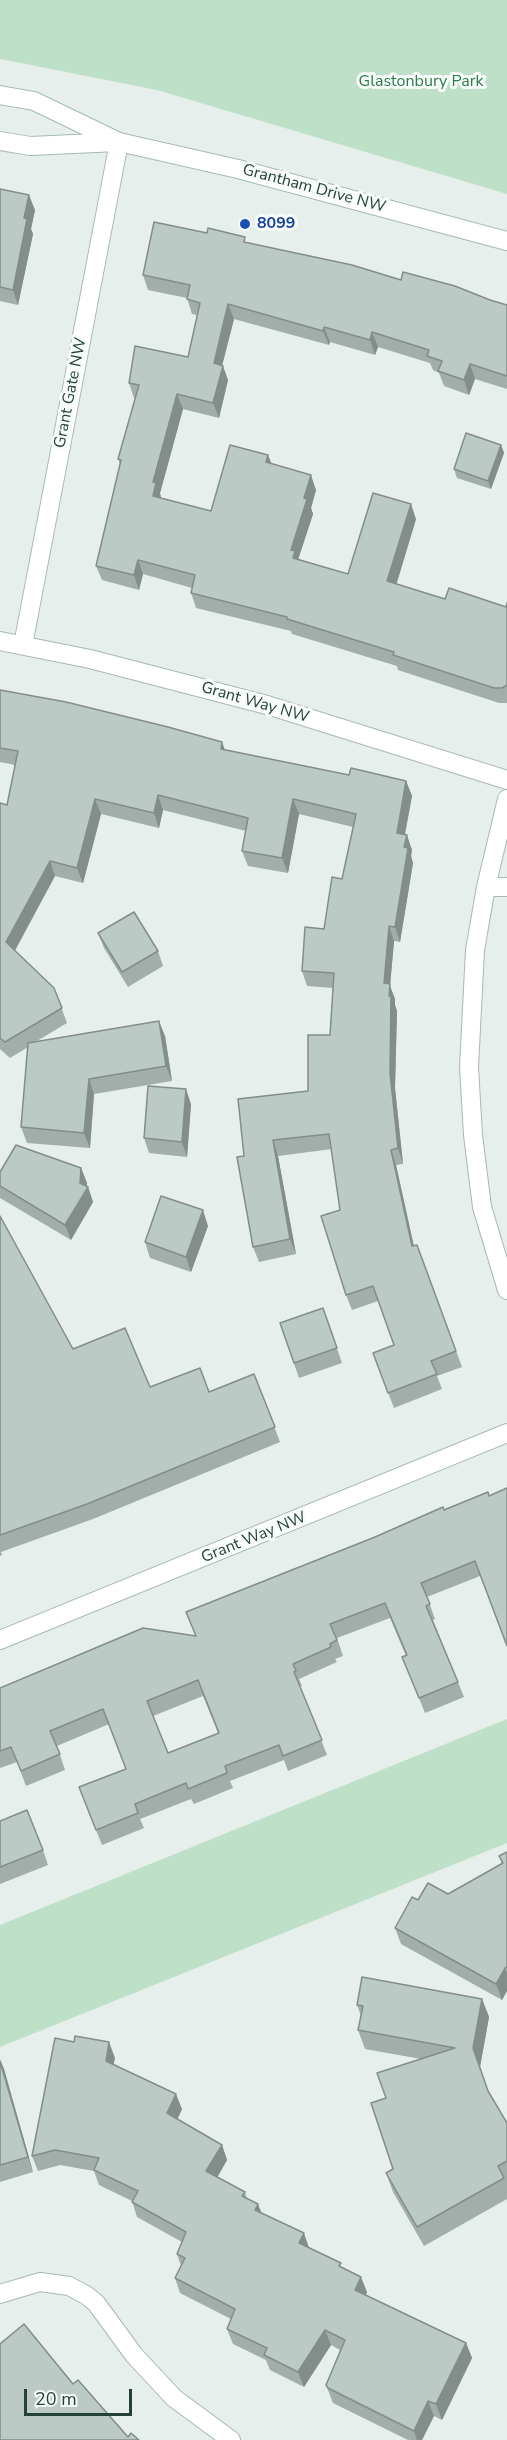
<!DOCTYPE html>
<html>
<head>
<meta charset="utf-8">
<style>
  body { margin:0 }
  #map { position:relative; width:507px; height:2440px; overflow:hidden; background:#e6efeb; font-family:"Nunito Sans",sans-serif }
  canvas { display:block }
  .scale { position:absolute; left:24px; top:2389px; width:108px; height:27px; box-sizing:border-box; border:3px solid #24423a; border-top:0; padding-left:8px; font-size:18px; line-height:21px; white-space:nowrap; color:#24423a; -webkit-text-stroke:4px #f7fbf9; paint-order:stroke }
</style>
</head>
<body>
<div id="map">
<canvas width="507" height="2440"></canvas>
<div class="scale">20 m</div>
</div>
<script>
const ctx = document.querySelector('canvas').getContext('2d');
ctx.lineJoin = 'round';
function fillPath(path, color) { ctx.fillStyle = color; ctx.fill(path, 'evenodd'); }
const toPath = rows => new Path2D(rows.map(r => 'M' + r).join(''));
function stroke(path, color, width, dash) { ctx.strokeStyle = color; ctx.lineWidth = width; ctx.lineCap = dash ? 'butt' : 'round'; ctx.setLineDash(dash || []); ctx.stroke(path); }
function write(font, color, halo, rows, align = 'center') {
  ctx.font = font + ' "Nunito Sans",sans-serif'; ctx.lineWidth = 6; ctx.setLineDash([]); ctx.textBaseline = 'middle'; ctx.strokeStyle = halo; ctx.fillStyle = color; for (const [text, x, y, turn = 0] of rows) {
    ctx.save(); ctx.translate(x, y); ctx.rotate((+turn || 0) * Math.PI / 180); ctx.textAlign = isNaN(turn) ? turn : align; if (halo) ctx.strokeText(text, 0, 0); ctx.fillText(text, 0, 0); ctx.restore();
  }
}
fillPath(toPath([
  [0,0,507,0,507,194,157,90,0,59],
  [507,1719,507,1843,0,2047,0,1925]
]), '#bfe0c8');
const street = toPath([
  [0,641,90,659,267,705,507,780],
  [23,645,119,142],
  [507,799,486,887,475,950,469,1067,473,1135,482,1207,507,1290],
  [486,887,507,887],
  [0,1640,507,1433],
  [0,2294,40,2282,69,2286,86,2295,96,2303,134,2355,174,2398,231,2440]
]);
const secondary = toPath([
  [0,95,34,101,119,142,238,169,507,241],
  [0,141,30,146,118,142]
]);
stroke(street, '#a8b8b2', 20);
stroke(secondary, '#a4bbb3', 20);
stroke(street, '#fff', 18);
stroke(secondary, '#fff', 18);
fillPath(toPath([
  [0,189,35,210,31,229,33,234,18,305,0,301],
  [247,242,401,280,490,300,507,305,507,389,475,379,469,395,444,386,439,373,433,370,430,363,378,347,375,355,330,342,329,345,234,319,222,365,228,380,219,418,183,409,160,493,161,498,211,511,268,455,271,464,316,490,311,508,313,514,298,559,348,574,416,519,396,584,445,599,506,607,507,603,507,703,499,703,398,670,397,666,292,634,291,631,196,608,191,593,192,588,143,574,139,590,102,580,96,566,120,464,118,459,135,398,134,398,129,383,188,357,197,315,192,314,187,298,148,290,143,275],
  [501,445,504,453,491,489,457,478,454,469],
  [0,690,225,750,349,775,406,781,412,796,405,835,412,850,411,856,413,863,400,942,394,941,390,986,395,999,395,1005,397,1011,395,1088,403,1164,396,1165,414,1246,417,1245,462,1367,437,1376,442,1389,394,1408,373,1353,394,1345,378,1301,352,1310,346,1295,340,1210,332,1149,278,1156,296,1254,259,1262,253,1247,244,1156,308,1091,330,1035,333,988,307,986,302,971,324,929,342,879,353,827,299,814,288,873,248,866,242,851,246,831,163,810,159,828,101,814,83,883,55,876,15,951,54,988,67,1023,37,1041,165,1036,172,1081,94,1094,90,1148,27,1143,21,1127,28,1047,10,1058,0,1049,0,803,7,805,15,765,0,762],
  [98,933,158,951,163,966,128,987,104,948],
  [191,1104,187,1157,149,1153,144,1138],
  [81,1168,87,1183,87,1187,88,1187,93,1202,71,1240,0,1198,0,1172],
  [0,1216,73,1349,150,1387,209,1392,254,1374,280,1442,93,1519,1,1552,2,1555,0,1556],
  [208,1226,191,1272,150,1258,145,1242],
  [323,1308,342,1363,299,1378,280,1323],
  [488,1492,480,1576,427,1597,435,1619,433,1620,464,1697,425,1713,402,1657,406,1656,390,1618,337,1638,343,1656,335,1659,337,1662,299,1679,302,1686,300,1686,327,1755,288,1771,284,1760,230,1781,233,1788,194,1804,191,1799,140,1819,144,1828,102,1845,79,1787,126,1769,109,1724,57,1746,65,1770,26,1786,17,1762,0,1768,0,1688,196,1636,186,1612],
  [203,1696,218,1733,168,1753,153,1716],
  [0,1821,43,1850,48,1865,0,1884],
  [507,1852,507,1991,502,2000,401,1944,395,1928,418,1900,448,1894,502,1864,499,1856],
  [482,1999,489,2017,480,2067,489,2093,507,2123,507,2199,424,2246,393,2192,386,2173,393,2169,386,2098,421,2059,365,2049,358,2030,361,2016,357,2005],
  [115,2058,113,2064,182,2109,177,2119,222,2145,227,2160,217,2177,245,2192,247,2199,261,2213,309,2247,343,2268,367,2292,366,2295,466,2343,472,2358,442,2420,434,2416,422,2440,408,2440,333,2403,326,2385,340,2350,331,2345,304,2387,270,2370,266,2360,233,2344,227,2329,231,2319,180,2293,175,2278,181,2266,177,2254,182,2242,137,2217,132,2201,99,2185,94,2171,60,2165,38,2171,32,2156],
  [0,2061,4,2069,33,2172,0,2182]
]), '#a1aea9');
fillPath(toPath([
  [29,195,35,210,31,229,33,234,18,305,13,290,24,218],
  [228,304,234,319,219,378,214,363],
  [324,327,330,342,329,345,323,331],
  [372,332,378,347,375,355,370,340],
  [470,364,475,379,469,395,464,380],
  [223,366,228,380,219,418,213,403],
  [177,394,183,409,160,493,161,498,158,511,153,496,153,482],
  [501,445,504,453,491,489,488,481],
  [268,455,274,470,266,462],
  [311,475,316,490,311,508,313,514,298,560,293,558,291,550,304,498],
  [411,504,416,519,393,596,387,581],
  [138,560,143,574,139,590,134,575],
  [222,742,228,758,221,749],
  [406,781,412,796,402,848,397,833],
  [158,795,163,810,159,828,154,813],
  [95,799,101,814,83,883,77,868],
  [293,799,299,814,288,873,282,858],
  [407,835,412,850,411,856,413,863,400,942,395,927,404,847],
  [50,861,55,876,11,957,6,942],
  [389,926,394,941,390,986,395,999,395,1005,397,1011,395,1088,403,1164,398,1148,390,1073,384,983],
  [159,1021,165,1036,172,1081,166,1066],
  [89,1079,94,1094,90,1148,84,1133],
  [186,1089,191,1104,187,1157,182,1142],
  [273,1140,278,1156,296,1254,290,1239],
  [391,1150,396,1165,417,1261,412,1246],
  [81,1168,87,1183,86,1189,88,1187,93,1202,71,1240,65,1225,80,1183],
  [203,1210,208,1226,191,1272,186,1257],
  [505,1968,507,1973,507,1991,502,2000,496,1984],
  [482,1999,489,2017,480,2067,494,2110,473,2048],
  [109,2042,115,2058,111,2076,106,2061],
  [0,2059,4,2069,33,2172,28,2157],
  [176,2094,182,2109,173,2129,167,2113],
  [222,2145,227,2160,212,2187,206,2171],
  [258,2204,264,2219,255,2210],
  [304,2233,309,2248,299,2243],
  [361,2277,367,2292,361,2305,355,2290],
  [325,2330,331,2345,304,2387,298,2372],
  [466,2343,472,2358,442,2420,436,2404],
  [428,2401,434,2416,422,2440,417,2440,414,2431]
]), '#838d89');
const building = toPath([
  [0,189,29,195,24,218,27,219,13,290,0,287,0,189],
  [154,222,207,233,208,228,245,237,244,242,352,265,401,280,403,272,455,286,490,300,507,305,507,376,470,364,464,380,438,371,442,361,427,356,429,350,372,332,370,340,324,327,323,331,228,304,214,363,223,366,213,403,177,394,153,482,156,483,153,496,211,511,230,445,268,455,266,462,311,475,304,498,307,499,291,550,295,551,293,558,348,574,373,493,411,504,387,581,445,599,449,588,506,607,507,603,507,685,502,688,494,688,393,655,394,652,287,619,287,617,191,593,195,575,138,560,134,575,96,566,121,460,118,459,139,385,129,383,135,346,188,357,200,303,187,299,190,285,143,275,154,222],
  [466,433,501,445,488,481,454,469,466,433],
  [0,690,66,702,168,727,222,742,221,749,349,775,351,768,406,781,397,833,407,835,404,847,408,848,395,927,389,926,384,983,390,984,389,996,391,996,390,1073,398,1148,391,1150,412,1246,417,1245,456,1351,431,1361,437,1374,388,1393,373,1353,394,1345,373,1286,346,1295,321,1216,340,1210,329,1134,273,1140,290,1239,253,1247,237,1157,244,1156,238,1099,308,1091,308,1035,330,1035,334,973,302,971,305,927,324,929,332,877,342,879,356,814,293,799,282,858,242,851,248,818,158,795,154,813,95,799,77,868,50,861,6,942,54,988,62,1008,5,1042,0,1038,0,803,7,805,18,751,0,748,0,690],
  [134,912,158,951,122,972,98,933,134,912],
  [159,1021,166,1066,89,1079,84,1133,21,1127,28,1043,159,1021],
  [148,1086,186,1089,182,1142,144,1138,148,1086],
  [16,1145,81,1168,80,1183,88,1187,65,1225,0,1186,0,1172,16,1145],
  [161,1196,203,1210,186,1257,145,1242,161,1196],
  [0,1216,73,1349,125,1328,150,1387,200,1368,209,1392,254,1374,275,1427,87,1504,0,1535,0,1216],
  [323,1308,337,1348,294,1363,280,1323,323,1308],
  [507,1488,507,1646,475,1561,421,1583,430,1604,426,1606,458,1682,419,1698,402,1657,407,1655,385,1603,330,1624,337,1640,330,1644,331,1647,293,1664,296,1671,294,1672,322,1740,283,1756,279,1745,225,1766,227,1773,188,1789,186,1783,135,1804,138,1813,96,1830,79,1787,126,1769,103,1709,50,1731,60,1754,21,1771,11,1747,0,1751,0,1688,143,1628,196,1636,186,1612,375,1537,443,1507,444,1510,488,1492,489,1496,507,1488],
  [198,1680,219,1733,168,1753,147,1701,198,1680],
  [27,1810,43,1850,0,1867,0,1821,27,1810],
  [507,1852,507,1967,505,1968,496,1984,395,1928,412,1897,418,1900,428,1883,448,1894,503,1863,499,1856,507,1852],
  [362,1977,482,1999,473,2048,488,2091,507,2123,507,2161,498,2166,504,2178,417,2227,386,2173,393,2169,371,2103,386,2098,377,2073,455,2048,358,2030,363,2006,357,2005,362,1977],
  [75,2036,109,2042,106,2061,176,2094,167,2113,222,2145,206,2171,245,2192,242,2196,258,2204,255,2210,304,2233,299,2243,341,2263,339,2266,361,2277,355,2290,466,2343,436,2404,428,2401,414,2431,328,2388,326,2385,345,2340,325,2330,298,2372,264,2355,267,2348,227,2329,235,2309,175,2278,185,2258,177,2254,186,2232,132,2202,138,2191,94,2170,99,2158,55,2150,32,2156,55,2038,74,2042,75,2036],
  [0,2061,28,2157,0,2165,0,2061],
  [24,2324,73,2384,78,2380,128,2437,131,2433,139,2440,0,2440,0,2344,24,2324]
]);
fillPath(building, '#bbcac4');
stroke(building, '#838d89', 1.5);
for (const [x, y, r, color] of [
  [245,224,6,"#1a4fb4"]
]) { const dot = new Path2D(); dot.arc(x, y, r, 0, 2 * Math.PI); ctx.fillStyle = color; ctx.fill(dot); stroke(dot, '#f7fbf9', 2); }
write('16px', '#2d7a4b', '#f7fbf9', [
  ["Glastonbury Park",421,82]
]);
write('16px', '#24423a', '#f7fbf9', [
  ["Grantham Drive NW",314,189,15],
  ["Grant Gate NW",71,393,-79],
  ["Grant Way NW",255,703,16],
  ["Grant Way NW",254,1538,-22]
]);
write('bold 16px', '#164399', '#f7fbf9', [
  ["8099",257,224]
], 'left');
</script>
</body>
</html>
